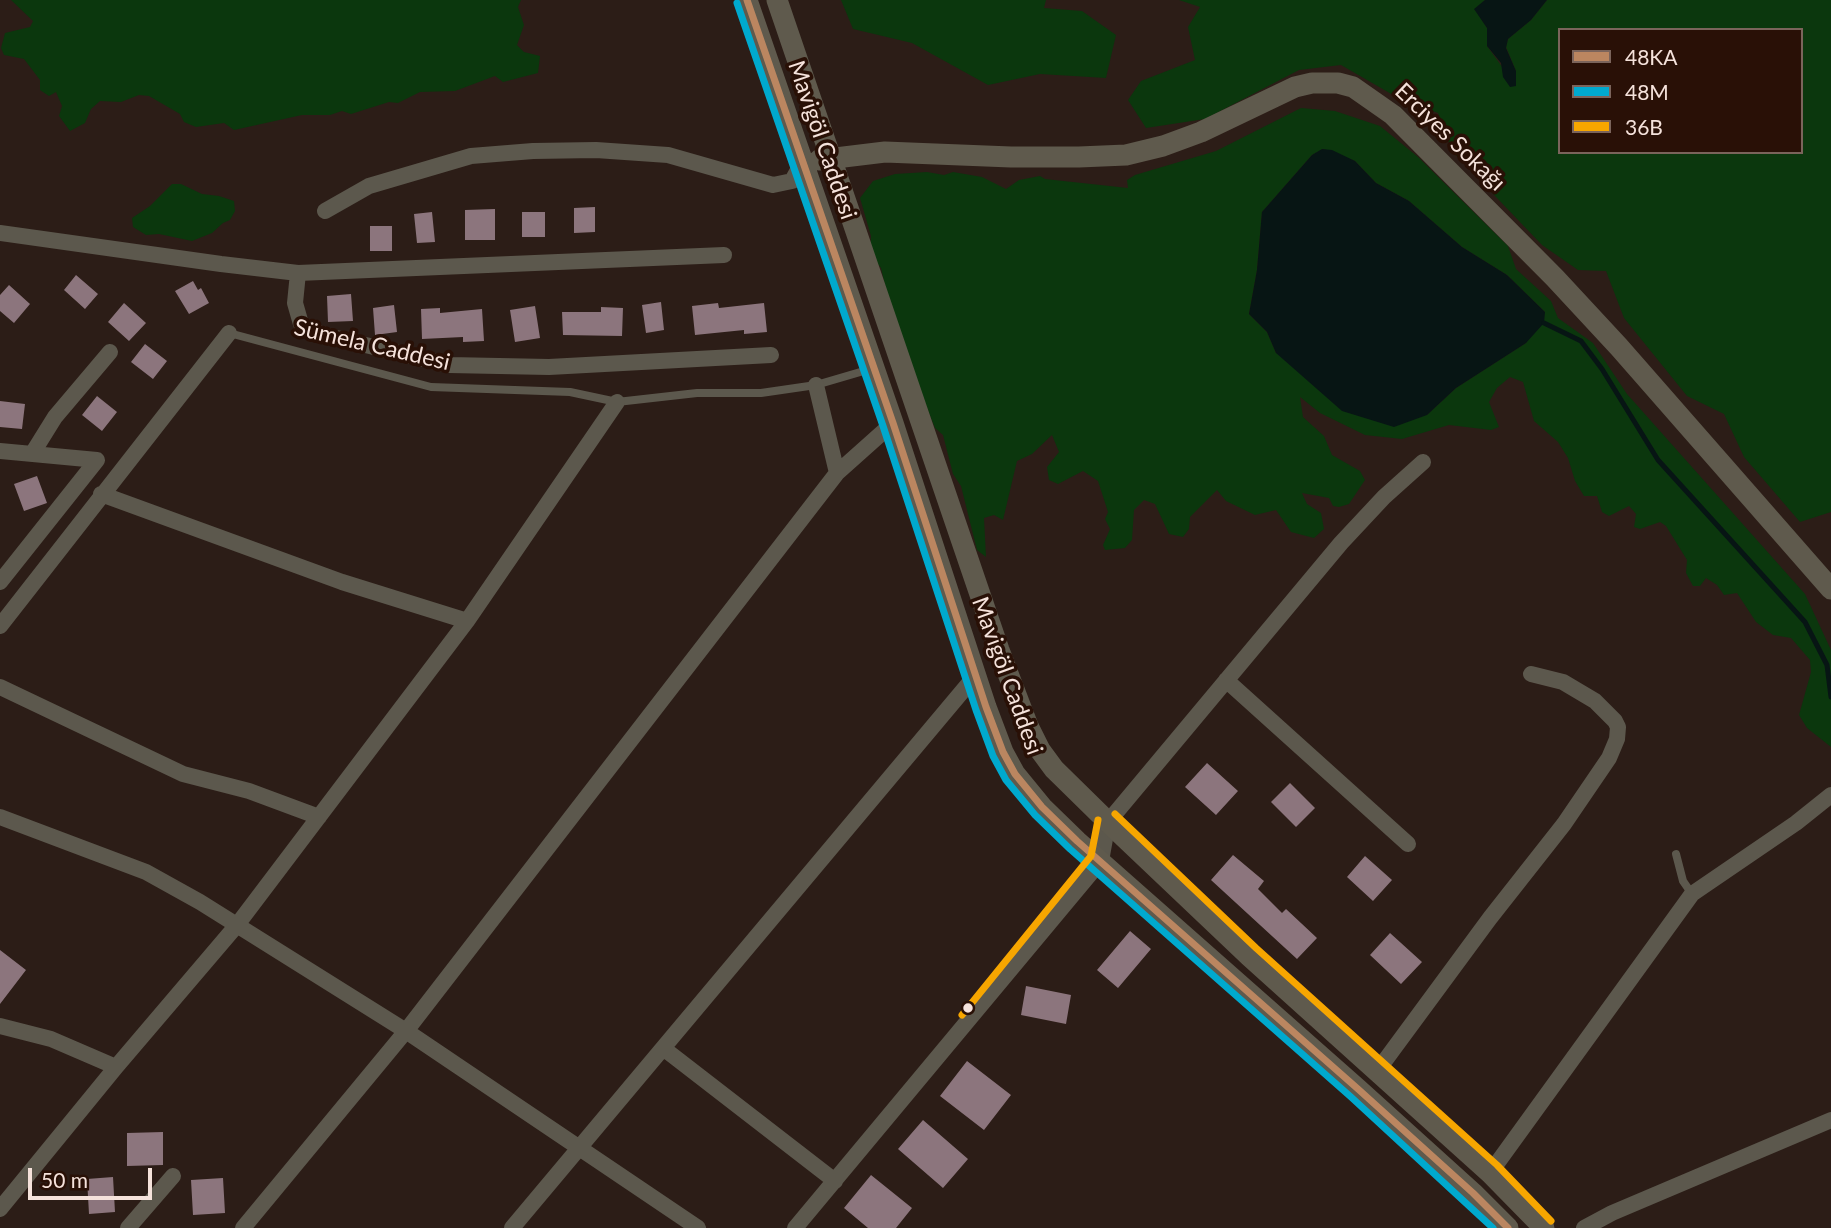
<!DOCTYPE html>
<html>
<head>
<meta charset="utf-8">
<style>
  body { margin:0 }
  #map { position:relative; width:1831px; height:1228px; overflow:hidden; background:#2c1d17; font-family:Lato,sans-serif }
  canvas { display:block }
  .legend { position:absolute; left:1558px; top:28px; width:245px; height:126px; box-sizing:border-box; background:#291006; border:2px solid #7b645b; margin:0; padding:9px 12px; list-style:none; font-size:21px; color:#f5e2db }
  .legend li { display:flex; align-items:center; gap:14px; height:35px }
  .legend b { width:35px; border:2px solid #7b645b }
  .scale { position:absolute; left:28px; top:1168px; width:124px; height:32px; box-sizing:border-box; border:4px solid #f5e2db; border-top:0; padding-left:9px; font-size:21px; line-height:24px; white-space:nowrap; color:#f5e2db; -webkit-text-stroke:5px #291006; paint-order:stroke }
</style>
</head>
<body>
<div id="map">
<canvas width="1831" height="1228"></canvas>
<ul class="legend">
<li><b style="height:9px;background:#bb8660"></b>48KA</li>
<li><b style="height:9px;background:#00a9ce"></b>48M</li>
<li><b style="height:9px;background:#f7a600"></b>36B</li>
</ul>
<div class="scale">50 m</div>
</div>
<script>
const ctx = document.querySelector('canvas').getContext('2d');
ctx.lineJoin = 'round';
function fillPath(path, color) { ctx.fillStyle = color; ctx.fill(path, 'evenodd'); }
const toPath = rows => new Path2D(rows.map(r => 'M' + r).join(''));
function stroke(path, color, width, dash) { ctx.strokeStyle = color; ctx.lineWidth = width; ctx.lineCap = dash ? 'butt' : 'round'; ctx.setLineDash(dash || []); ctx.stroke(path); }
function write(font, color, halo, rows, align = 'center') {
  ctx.font = font + ' Lato,sans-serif'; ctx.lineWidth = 7; ctx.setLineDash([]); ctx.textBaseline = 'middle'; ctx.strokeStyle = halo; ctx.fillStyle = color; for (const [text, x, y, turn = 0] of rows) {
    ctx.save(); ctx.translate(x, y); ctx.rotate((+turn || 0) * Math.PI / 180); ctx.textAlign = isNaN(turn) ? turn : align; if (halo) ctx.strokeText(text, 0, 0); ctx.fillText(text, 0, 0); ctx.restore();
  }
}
fillPath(toPath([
  [11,0,521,0,518,7,524,25,517,45,524,52,540,56,538,73,503,82,495,76,455,91,420,92,398,103,389,102,351,114,342,111,330,115,302,115,234,130,224,123,196,127,184,122,180,114,149,96,139,95,121,102,100,101,91,109,85,123,70,131,59,116,62,106,56,92,49,96,40,90,40,80,24,59,4,55,1,48,5,33,30,27,33,21],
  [841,0,1046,0,1044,8,1082,11,1116,35,1106,78,1040,74,988,85,912,43,853,29],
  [1179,0,1485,0,1475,9,1487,28,1487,46,1516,86,1516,71,1506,47,1508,39,1531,20,1547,0,1831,0,1831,512,1800,522,1744,457,1724,414,1687,396,1624,318,1606,271,1578,270,1542,245,1452,151,1438,113,1400,99,1341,65,1299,70,1205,119,1146,128,1128,100,1141,81,1195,60,1188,27,1200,7],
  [1560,30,1801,30,1801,152,1560,152],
  [1301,108,1335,111,1380,126,1418,157,1508,246,1516,269,1551,301,1558,318,1593,343,1627,394,1805,594,1831,650,1831,747,1807,728,1799,715,1811,672,1810,660,1791,638,1773,635,1756,622,1737,593,1724,595,1717,585,1706,578,1700,586,1693,586,1686,573,1687,560,1666,526,1660,522,1640,529,1634,527,1636,514,1629,506,1609,516,1602,512,1597,496,1584,496,1575,481,1568,458,1558,442,1534,421,1523,382,1510,377,1497,388,1489,402,1499,427,1491,430,1449,425,1402,439,1365,435,1320,413,1300,397,1303,417,1324,436,1332,455,1360,471,1365,480,1349,504,1339,507,1333,506,1329,498,1302,493,1307,504,1321,513,1324,529,1314,538,1291,532,1276,510,1255,515,1226,501,1217,490,1190,517,1189,529,1183,537,1169,534,1155,504,1144,500,1134,510,1132,540,1125,548,1105,550,1103,545,1110,529,1105,519,1108,512,1098,481,1083,471,1058,484,1049,480,1047,467,1059,452,1052,435,1032,454,1017,461,1003,520,994,515,984,518,986,557,977,550,961,486,953,474,943,435,935,428,895,328,881,268,870,254,871,236,860,198,873,181,895,174,927,172,944,175,953,172,982,177,1006,189,1019,180,1040,176,1045,179,1128,188,1127,180,1135,175,1216,151],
  [1323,149,1355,161,1376,183,1409,201,1462,247,1507,275,1545,312,1526,343,1456,388,1427,415,1276,353,1267,332,1249,314,1257,270,1262,212,1312,155],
  [172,184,181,184,202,194,219,196,234,201,235,211,230,220,223,223,212,233,192,241,159,234,146,235,133,227,132,218,150,206]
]), '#0b370d');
fillPath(toPath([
  [1485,0,1547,0,1531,20,1508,39,1506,48,1516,71,1516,86,1510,87,1503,77,1501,63,1487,46,1487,28,1474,9],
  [1322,149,1332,150,1355,161,1376,183,1409,201,1462,247,1507,275,1545,312,1544,323,1526,343,1456,388,1427,415,1394,427,1342,411,1276,353,1267,332,1249,314,1257,270,1262,212,1312,155]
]), '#071514');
stroke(toPath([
  [1544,323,1581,341,1602,369,1658,460,1805,622,1827,665,1831,697]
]), '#071514', 5);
fillPath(toPath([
  [595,207,595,232,574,233,574,208],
  [495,209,495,240,465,240,465,210],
  [432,212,435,242,417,243,414,214],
  [522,212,545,212,545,237,522,237],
  [370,226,392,226,392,251,370,251],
  [76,275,98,294,85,309,64,290],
  [193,281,198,290,201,288,209,303,189,314,175,291],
  [9,285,30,304,14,323,0,311,0,295],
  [351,294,353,321,328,322,327,296],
  [661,302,664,330,646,333,642,305],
  [124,303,146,323,129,341,108,322],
  [718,303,719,308,764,303,767,332,744,334,744,330,695,335,692,306],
  [394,305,397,332,375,335,373,308],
  [535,306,540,338,515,342,510,310],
  [601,307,623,308,622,336,563,335,562,312,601,312],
  [440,308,440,313,482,309,484,341,463,342,463,337,422,339,421,309],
  [145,344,167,361,153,379,131,362],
  [97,396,117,412,102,431,82,415],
  [0,401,25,404,22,429,0,427],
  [37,476,47,503,24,511,14,484],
  [1207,763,1238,791,1216,815,1185,787],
  [1290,783,1315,808,1296,827,1271,802],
  [1233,855,1264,881,1258,889,1282,913,1286,909,1317,938,1297,959,1211,880],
  [1365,856,1392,880,1373,901,1347,877],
  [1130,931,1151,949,1118,988,1097,970],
  [1390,933,1422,962,1401,984,1370,955],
  [0,950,26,970,0,1004],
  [1026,986,1071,995,1066,1024,1021,1015],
  [967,1061,1011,1095,984,1130,940,1096],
  [923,1120,968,1159,943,1188,898,1149],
  [163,1132,163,1165,127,1166,127,1133],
  [871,1175,912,1208,896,1228,868,1228,844,1208],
  [113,1177,115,1212,89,1214,87,1179],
  [223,1178,225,1213,193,1215,191,1180]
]), '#8c757d');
stroke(toPath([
  [229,333,431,387,570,392,617,402,697,393,761,393,816,385,874,368],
  [1676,854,1683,881,1692,894]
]), '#5c584d', 8);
stroke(toPath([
  [325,211,369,186,471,156,533,151,596,150,668,155,773,185,792,181,802,163],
  [0,233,221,264,298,273,724,255],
  [298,273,295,303,301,324,307,329,328,336,449,365,549,367,771,355],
  [816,385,837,473],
  [0,451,97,460,0,582],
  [32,454,55,417,110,352],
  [101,494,342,582,467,621],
  [0,626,229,333],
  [1226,680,1408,844],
  [0,687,183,774,249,791,319,817],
  [0,817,146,872,200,902,406,1031,698,1228],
  [0,1026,51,1039,116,1067],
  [663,1048,835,1181],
  [1378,1070,1490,918,1564,824,1609,758,1617,739,1618,727,1615,721,1595,701,1563,682,1531,674],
  [1490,1173,1692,894,1796,823,1831,795],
  [0,1209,116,1067,237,925,467,621,617,402],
  [128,1228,173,1176],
  [243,1228,406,1031,837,473,893,423],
  [512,1228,976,675],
  [795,1228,1101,861,1108,822,1341,543,1384,497,1423,462],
  [1584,1228,1612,1213,1831,1120]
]), '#5c584d', 16);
stroke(toPath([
  [747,0,893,423,986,707,1003,752,1015,774,1042,807,1077,841,1358,1089,1473,1193,1508,1228],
  [777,0,999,650,1028,726,1040,750,1054,769,1108,822,1249,956,1490,1173,1544,1228],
  [819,160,885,152,1011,157,1079,157,1126,155,1163,146,1201,132,1295,87,1312,83,1338,83,1353,87,1393,115,1555,278,1619,347,1831,589]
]), '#5f5a4d', 21);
stroke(toPath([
  [747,0,893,423,986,707,1003,752,1015,774,1042,807,1077,841,1358,1089,1473,1193,1508,1228]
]), '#bb8660', 7);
stroke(toPath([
  [737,3,883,426,976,710,993,756,1006,780,1035,815,1070,849,1351,1097,1493,1228]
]), '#00a9ce', 7);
stroke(toPath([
  [1115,814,1256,948,1497,1165,1551,1221],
  [962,1015,1091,856,1098,820]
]), '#f7a600', 7);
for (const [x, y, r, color] of [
  [968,1008,6,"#f5e2db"]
]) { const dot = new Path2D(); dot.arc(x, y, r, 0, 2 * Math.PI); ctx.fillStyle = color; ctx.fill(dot); stroke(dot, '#291006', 2.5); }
write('23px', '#f5e2db', '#291006', [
  ["Erciyes Sokağı",1450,137,44],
  ["Mavigöl Caddesi",822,140,71],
  ["Sümela Caddesi",372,345,13],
  ["Mavigöl Caddesi",1007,676,70]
]);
</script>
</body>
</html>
